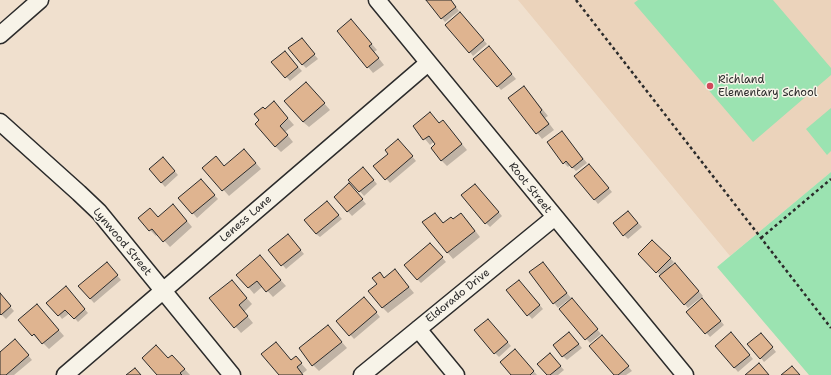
<!DOCTYPE html>
<html>
<head>
<meta charset="utf-8">
<style>
  body { margin:0 }
  canvas { display:block; background:#f0e0ce }
</style>
</head>
<body>
<canvas width="831" height="375"></canvas>
<script>
const ctx = document.querySelector('canvas').getContext('2d');
ctx.lineJoin = 'round';
function fillPath(path, color) { ctx.fillStyle = color; ctx.fill(path, 'evenodd'); }
const toPath = rows => new Path2D(rows.map(r => 'M' + r).join(''));
function stroke(path, color, width, dash) { ctx.strokeStyle = color; ctx.lineWidth = width; ctx.lineCap = dash ? 'butt' : 'round'; ctx.setLineDash(dash || []); ctx.stroke(path); }
function write(font, color, halo, rows, align = 'center') {
  ctx.font = font + ' "Shantell Sans",sans-serif'; ctx.lineWidth = 3; ctx.setLineDash([]); ctx.textBaseline = 'middle'; ctx.strokeStyle = halo; ctx.fillStyle = color; for (const [text, x, y, turn = 0] of rows) {
    ctx.save(); ctx.translate(x, y); ctx.rotate((+turn || 0) * Math.PI / 180); ctx.textAlign = isNaN(turn) ? turn : align; if (halo) ctx.strokeText(text, 0, 0); ctx.fillText(text, 0, 0); ctx.restore();
  }
}
fillPath(toPath([
  [518,0,831,0,831,172,730,256]
]), '#ebd3bb');
fillPath(toPath([
  [638,0,773,0,831,68,831,75,753,142,634,3],
  [831,108,831,151,827,155,806,129],
  [831,172,831,375,809,375,717,267]
]), '#9be3b1');
fillPath(toPath([
  [427,0,451,0,459,11,445,22],
  [460,13,487,44,473,56,470,52],
  [351,20,377,50,374,52,384,65,373,73,368,67],
  [305,43,318,59,306,68,302,64],
  [492,51,516,79,501,90,475,59],
  [288,56,302,71,290,81,273,62],
  [524,87,548,116,545,118,554,130,542,139,509,98],
  [312,89,330,110,309,127,303,122],
  [280,109,294,125,285,132,293,142,281,152,275,146,261,120,265,111],
  [430,114,440,124,443,121,467,150,447,166,441,160,437,144,435,141,430,145,414,126],
  [565,136,587,163,576,171,570,165,568,167,564,163,548,142],
  [402,144,416,161,390,183,375,166],
  [250,156,261,169,229,196,204,168,225,167],
  [167,162,178,175,165,187,150,169],
  [593,169,612,192,598,204,576,176],
  [367,172,377,184,364,196,350,180],
  [204,184,218,199,197,218,180,198],
  [353,189,366,204,352,216,335,197],
  [479,189,502,216,490,227,486,223],
  [331,206,342,219,320,237,316,234],
  [150,209,159,218,179,211,192,227,170,247,158,234,156,236,150,230],
  [628,212,642,227,628,239,624,235],
  [453,220,467,220,480,237,453,259,423,223,444,224],
  [291,239,304,254,286,269,270,250],
  [652,241,674,262,670,266,679,268,703,296,688,308,661,276,639,254],
  [434,248,446,262,421,283,417,279],
  [265,263,286,286,273,297,263,286,254,294,238,275],
  [110,267,121,280,94,303,79,286],
  [546,267,571,298,558,308,530,273],
  [395,270,414,293,388,313,382,307,385,279],
  [523,285,543,309,532,319,508,291],
  [237,287,252,304,244,312,253,323,241,333,211,298],
  [69,291,88,313,78,322,70,313,62,319,59,315],
  [0,295,14,311,6,319,0,313],
  [368,302,380,317,354,339,338,321],
  [706,303,724,325,710,337,688,312],
  [576,304,601,334,590,343,560,309],
  [37,305,64,336,49,349,40,340,39,341,20,320],
  [492,324,511,346,499,357,495,353],
  [328,326,347,348,319,371,313,365],
  [573,337,582,348,567,360,563,356],
  [735,338,753,359,738,372,716,346],
  [765,338,776,352,764,362,761,358],
  [606,340,632,371,626,375,615,375],
  [19,344,32,360,14,375,1,375,0,373,0,353],
  [515,350,519,354,537,375,512,375],
  [169,359,178,362,190,375,158,375],
  [554,359,564,370,558,375,548,375],
  [291,361,301,363,307,370,302,374,303,375,280,375]
]), '#0003');
const building = toPath([
  [426,0,451,0,456,7,441,19,426,0],
  [460,12,484,40,469,53,445,25,460,12],
  [351,19,372,44,369,46,379,58,367,68,337,31,351,19],
  [302,38,315,54,302,65,288,48,302,38],
  [489,46,512,74,497,87,473,59,489,46],
  [285,51,298,67,285,78,271,62,285,51],
  [306,82,325,103,303,122,284,101,306,82],
  [524,86,542,110,540,112,549,124,536,134,508,98,524,86],
  [274,101,288,118,280,126,288,135,275,147,255,124,259,120,254,114,263,107,265,109,274,101],
  [430,112,439,123,443,120,462,144,441,161,431,148,435,144,429,136,423,140,413,126,430,112],
  [562,131,583,159,572,168,566,161,563,164,547,142,562,131],
  [398,139,413,156,385,180,373,166,388,154,385,150,398,139],
  [244,149,256,163,222,191,202,168,216,156,224,166,244,149],
  [163,157,175,171,161,183,149,169,163,157],
  [589,164,609,188,594,200,574,176,589,164],
  [363,167,374,180,359,192,348,180,363,167],
  [201,179,215,195,192,214,178,198,201,179],
  [349,183,363,199,347,212,334,197,349,183],
  [475,184,499,212,485,224,461,195,475,184],
  [327,201,339,215,316,234,304,220,327,201],
  [173,204,187,221,163,242,152,229,149,231,138,218,150,208,158,217,173,204],
  [628,211,638,223,623,236,613,223,628,211],
  [435,213,443,223,451,217,453,219,461,213,475,231,447,253,422,222,435,213],
  [288,234,301,250,281,266,268,250,288,234],
  [652,240,671,258,656,273,638,254,652,240],
  [430,243,443,257,417,280,404,265,430,243],
  [260,255,281,280,266,292,257,281,248,288,236,275,260,255],
  [107,262,118,275,90,299,78,286,107,262],
  [543,262,567,293,553,304,529,272,543,262],
  [675,263,699,291,684,305,659,276,675,263],
  [395,269,409,287,382,308,368,291,377,284,372,278,380,272,384,278,395,269],
  [232,280,247,298,239,305,248,316,234,328,209,298,232,280],
  [519,280,540,305,527,316,506,290,519,280],
  [66,286,85,309,74,319,65,310,58,316,46,303,66,286],
  [0,293,11,306,1,315,0,314,0,293],
  [364,297,377,312,349,336,336,321,364,297],
  [572,298,598,329,585,340,559,309,572,298],
  [702,298,721,321,705,334,686,312,702,298],
  [37,304,59,330,42,344,34,334,32,336,18,320,37,304],
  [488,319,508,342,494,354,474,330,488,319],
  [328,325,342,342,312,366,299,348,328,325],
  [569,332,579,344,562,357,553,345,569,332],
  [731,332,750,355,734,368,715,346,731,332],
  [761,333,773,347,760,359,747,344,761,333],
  [602,335,629,366,618,375,614,375,589,346,602,335],
  [15,339,29,355,6,375,0,375,0,352,15,339],
  [276,342,291,360,296,356,302,363,297,367,303,375,279,375,261,354,276,342],
  [156,345,168,358,172,355,185,369,180,373,182,375,157,375,142,358,156,345],
  [515,349,534,371,530,375,511,375,500,362,515,349],
  [550,353,561,366,550,375,547,375,537,364,550,353],
  [759,363,769,375,745,375,759,363],
  [792,366,800,375,781,375,792,366],
  [135,368,141,375,126,375,135,368]
]);
fillPath(building, '#dfb490');
stroke(building, '#2b2b2b', 1);
const minor = toPath([
  [377,0,685,375],
  [0,35,40,0],
  [0,122,79,193,99,212,232,375],
  [418,329,456,375],
  [65,375,428,63],
  [362,375,555,217]
]);
stroke(minor, '#2b2b2b', 19);
stroke(toPath([
  [576,0,831,328],
  [761,238,831,179]
]), '#2b2b2b', 2.5, [3, 3]);
stroke(minor, '#f7f3e8', 16);
for (const [x, y, r, color] of [
  [710,86,4,"#d1495b"]
]) { const dot = new Path2D(); dot.arc(x, y, r, 0, 2 * Math.PI); ctx.fillStyle = color; ctx.fill(dot); stroke(dot, '#f7f3e8', 1.5); }
write('11px', '#2b2b2b', '#f7f3e8', [
  ["Richland",718,80],
  ["Elementary School",718,93]
], 'left');
write('11px', '#2b2b2b', '#f7f3e8', [
  ["Root Street",530,188,51],
  ["Leness Lane",246,219,-41],
  ["Lynwood Street",122,242,50],
  ["Eldorado Drive",458,296,-39]
]);
</script>
</body>
</html>
